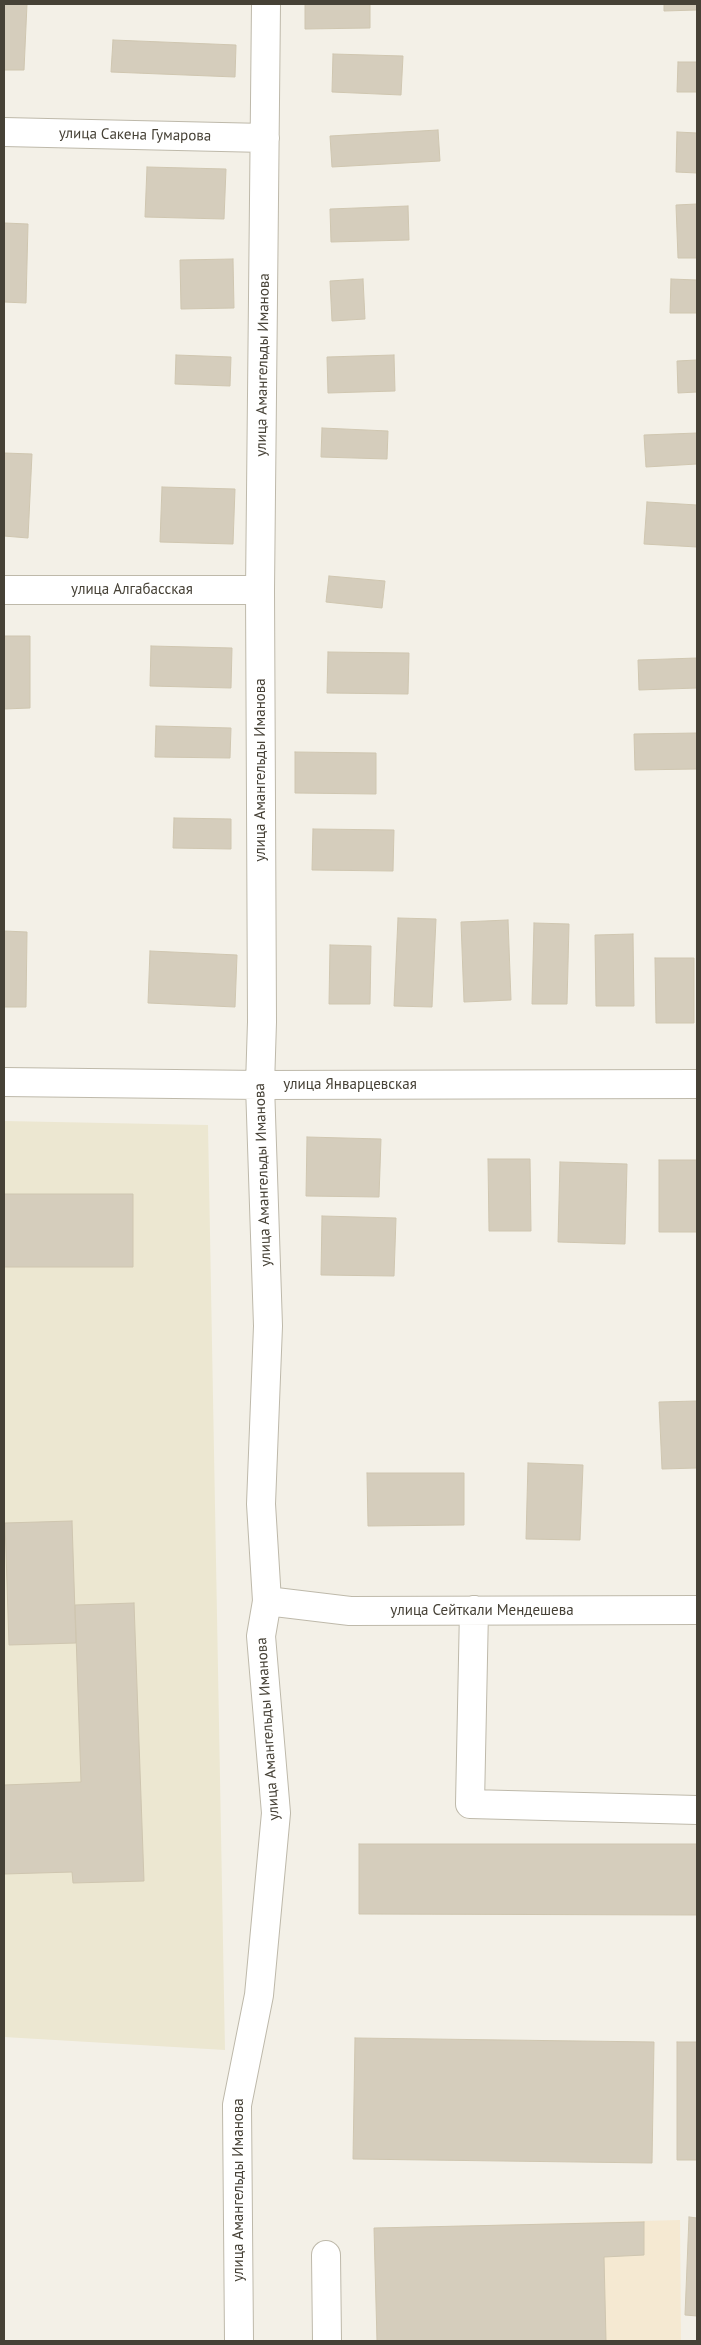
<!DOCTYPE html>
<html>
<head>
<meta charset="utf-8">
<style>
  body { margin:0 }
  #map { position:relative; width:701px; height:2345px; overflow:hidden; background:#f3f0e7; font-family:"PT Sans",sans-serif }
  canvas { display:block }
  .frame { position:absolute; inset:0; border:5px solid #464136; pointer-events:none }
</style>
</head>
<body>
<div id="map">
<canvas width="701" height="2345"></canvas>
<div class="frame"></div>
</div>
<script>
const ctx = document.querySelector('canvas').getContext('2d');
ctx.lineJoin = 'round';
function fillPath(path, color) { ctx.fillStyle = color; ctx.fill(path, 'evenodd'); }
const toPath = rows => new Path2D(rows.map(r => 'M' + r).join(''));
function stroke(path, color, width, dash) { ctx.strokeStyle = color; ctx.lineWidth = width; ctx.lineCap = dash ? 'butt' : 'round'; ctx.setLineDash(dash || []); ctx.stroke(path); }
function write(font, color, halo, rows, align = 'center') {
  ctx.font = font + ' "PT Sans",sans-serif'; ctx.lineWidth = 5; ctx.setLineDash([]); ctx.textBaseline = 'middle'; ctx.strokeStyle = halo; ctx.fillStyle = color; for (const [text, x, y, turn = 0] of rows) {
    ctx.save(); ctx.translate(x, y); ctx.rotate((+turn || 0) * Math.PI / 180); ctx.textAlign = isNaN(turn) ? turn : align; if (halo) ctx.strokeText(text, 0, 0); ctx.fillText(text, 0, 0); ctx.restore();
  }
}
fillPath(toPath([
  [680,2220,681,2341,377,2341,374,2228]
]), '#f5e9d2');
fillPath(toPath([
  [4,1121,208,1125,225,2050,4,2037]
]), '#ece7d1');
const building = toPath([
  [4,4,27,4,24,70,4,70,4,4],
  [305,4,370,4,370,28,305,29,305,4],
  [664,4,697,4,697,10,664,11,664,4],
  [113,40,236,45,235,77,111,72,113,40],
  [333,54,403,56,401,95,332,92,333,54],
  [678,62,697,62,697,92,677,92,678,62],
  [438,130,440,161,332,167,330,136,438,130],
  [677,132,697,133,697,173,676,172,677,132],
  [147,167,226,169,224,219,145,217,147,167],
  [697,204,697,258,678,258,676,205,697,204],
  [408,206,409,240,331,242,330,209,408,206],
  [4,223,28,224,26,303,4,302,4,223],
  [233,259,234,308,181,309,180,260,233,259],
  [363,279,365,319,332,321,330,281,363,279],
  [671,279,697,280,697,313,670,313,671,279],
  [176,355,231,357,230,386,175,384,176,355],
  [394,355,395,391,328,393,327,357,394,355],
  [697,360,697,392,678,393,677,361,697,360],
  [322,428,388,431,387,459,321,457,322,428],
  [697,433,697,464,646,467,644,435,697,433],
  [4,453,32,454,28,538,4,536,4,453],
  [162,487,235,489,233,544,160,542,162,487],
  [647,502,697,505,697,547,644,544,647,502],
  [329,576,385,581,382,608,326,602,329,576],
  [4,636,30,636,30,708,4,709,4,636],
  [151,646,232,648,231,688,150,686,151,646],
  [328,652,409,653,408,694,327,693,328,652],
  [697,658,697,688,639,690,638,660,697,658],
  [156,726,231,728,230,758,155,757,156,726],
  [697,733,697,769,635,770,634,734,697,733],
  [295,752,376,753,376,794,295,793,295,752],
  [174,818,231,819,231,849,173,848,174,818],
  [313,829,394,830,393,871,312,870,313,829],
  [398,918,436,919,432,1007,394,1006,398,918],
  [508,920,511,1000,464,1002,461,922,508,920],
  [534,923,569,924,567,1004,532,1004,534,923],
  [4,931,27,932,26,1007,4,1007,4,931],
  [633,934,634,1006,596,1006,595,935,633,934],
  [330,945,371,946,370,1004,329,1004,330,945],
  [150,951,237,955,235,1007,148,1003,150,951],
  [655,958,694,958,694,1023,656,1023,655,958],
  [307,1137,381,1139,379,1197,306,1196,307,1137],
  [488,1159,530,1159,531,1231,489,1231,488,1159],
  [659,1160,697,1160,697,1232,659,1232,659,1160],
  [560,1162,627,1164,625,1244,558,1242,560,1162],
  [4,1194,133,1194,133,1267,4,1267,4,1194],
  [322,1216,396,1218,394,1276,321,1275,322,1216],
  [697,1401,697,1468,662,1469,659,1402,697,1401],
  [528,1463,583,1465,580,1540,526,1539,528,1463],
  [367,1473,464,1473,464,1525,368,1526,367,1473],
  [72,1521,76,1643,9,1645,5,1523,72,1521],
  [134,1603,144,1881,73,1883,72,1872,4,1874,4,1785,81,1782,75,1605,134,1603],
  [359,1844,697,1844,697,1915,359,1914,359,1844],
  [355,2038,654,2042,652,2163,353,2159,355,2038],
  [677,2042,697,2042,697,2160,677,2160,677,2042],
  [689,2217,697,2218,697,2316,685,2315,689,2217],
  [644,2222,644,2255,604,2257,606,2341,377,2341,374,2228,644,2222]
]);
fillPath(building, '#d5cdbc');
stroke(building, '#cfc6b0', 1);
const minor = toPath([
  [4,132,265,138],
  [4,590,260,590],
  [4,1082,260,1085,697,1084],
  [267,1601,350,1611,697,1610],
  [474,1610,470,1804,697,1810],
  [326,2255,327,2341],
  [239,2341,237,2105,259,1995,276,1813,261,1636,267,1601,261,1504,268,1326,260,1085,262,1022,260,590,266,4]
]);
stroke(minor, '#beb9aa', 30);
stroke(minor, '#fff', 28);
write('15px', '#464136', '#fff', [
  ["улица Сакена Гумарова",135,135,1],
  ["улица Амангельды Иманова",263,365,-89],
  ["улица Алгабасская",132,590],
  ["улица Амангельды Иманова",261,770,-90],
  ["улица Январцевская",350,1085],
  ["улица Амангельды Иманова",263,1175,-92],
  ["улица Сейткали Мендешева",482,1611],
  ["улица Амангельды Иманова",268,1729,-94],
  ["улица Амангельды Иманова",239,2190,-90]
]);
</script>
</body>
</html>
